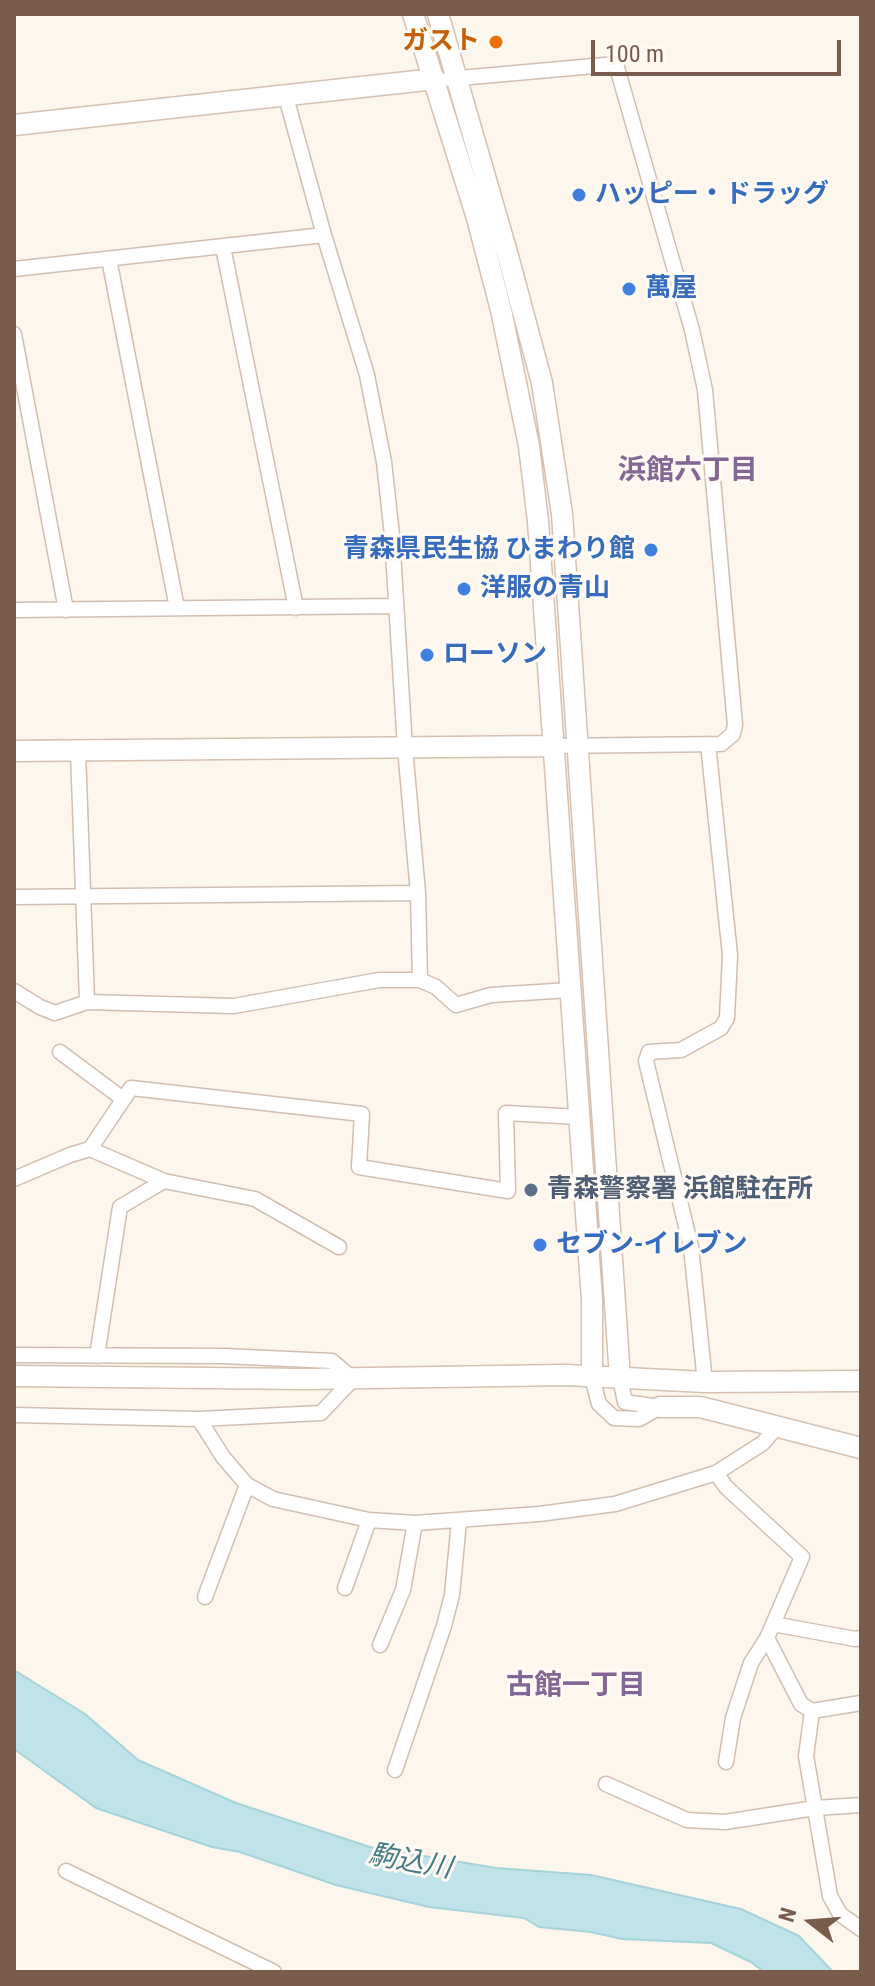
<!DOCTYPE html>
<html>
<head>
<meta charset="utf-8">
<style>
  body { margin:0 }
  #map { position:relative; width:875px; height:1986px; overflow:hidden; background:#fdf6ec; font-family:"Roboto Condensed",sans-serif }
  canvas { display:block }
  .frame { position:absolute; inset:0; border:16px solid #7a5c4d; pointer-events:none }
  .north { position:absolute; left:771px; top:1882px; width:80px; height:80px; -webkit-text-stroke:6px #fffaf3; paint-order:stroke; rotate:287deg; font-size:22px; font-weight:700; line-height:32px; text-align:center; color:#7a5c4d }
  .north::after { content:''; display:block; margin:auto; width:28px; height:36px; background:#7a5c4d; clip-path:polygon(50% 0,100% 100%,50% 72%,0 100%) }
  .scale { position:absolute; left:591px; top:40px; width:250px; height:36px; box-sizing:border-box; border:4px solid #7a5c4d; border-top:0; padding-left:10px; font-size:24px; line-height:28px; white-space:nowrap; color:#7a5c4d; -webkit-text-stroke:6px #fffaf3; paint-order:stroke }
</style>
</head>
<body>
<div id="map">
<canvas width="875" height="1986"></canvas>
<div class="frame"></div>
<div class="north">N</div>
<div class="scale">100 m</div>
</div>
<script>
const ctx = document.querySelector('canvas').getContext('2d');
ctx.lineJoin = 'round';
function fillPath(path, color) { ctx.fillStyle = color; ctx.fill(path, 'evenodd'); }
const toPath = rows => new Path2D(rows.map(r => 'M' + r).join(''));
function stroke(path, color, width, dash) { ctx.strokeStyle = color; ctx.lineWidth = width; ctx.lineCap = dash ? 'butt' : 'round'; ctx.setLineDash(dash || []); ctx.stroke(path); }
function write(font, color, halo, rows, align = 'center') {
  ctx.font = font + ' "Roboto Condensed","Noto Sans JP",sans-serif'; ctx.lineWidth = 6; ctx.setLineDash([]); ctx.textBaseline = 'middle'; ctx.strokeStyle = halo; ctx.fillStyle = color; for (const [text, x, y, turn = 0] of rows) {
    ctx.save(); ctx.translate(x, y); ctx.rotate((+turn || 0) * Math.PI / 180); ctx.textAlign = isNaN(turn) ? turn : align; if (halo) ctx.strokeText(text, 0, 0); ctx.fillText(text, 0, 0); ctx.restore();
  }
}
const water = toPath([
  [14,1670,85,1714,138,1760,236,1803,370,1847,496,1868,591,1875,741,1909,799,1936,833,1972,764,1972,751,1962,711,1943,622,1939,591,1932,539,1927,524,1918,429,1907,336,1885,240,1852,212,1847,96,1808,14,1749,14,1670]
]);
fillPath(water, '#bfe3e8');
stroke(water, '#a5d3da', 2);
const street = toPath([
  [449,79,616,64,692,330,705,390,735,725,733,734,721,744,553,746],
  [286,97,324,235,367,375,384,462,392,535,405,748,418,893,420,980],
  [223,247,296,608],
  [109,259,177,608],
  [14,269,324,235],
  [14,334,66,610],
  [14,610,396,606],
  [78,751,87,1002],
  [14,897,418,893],
  [14,991,40,1007,55,1013,87,1002,234,1006,379,980,420,980,436,987,456,1005,491,995,570,990],
  [60,1052,123,1099],
  [90,1149,131,1088,362,1114,359,1167,508,1191,506,1113,579,1117],
  [14,1179,70,1155,90,1149,164,1181,255,1199,339,1247],
  [14,1355,223,1356,332,1361,353,1379,321,1413,199,1419,14,1415],
  [97,1356,120,1207,164,1181],
  [592,1377,599,1404,614,1418,639,1419,660,1407],
  [620,1378,625,1402,660,1407],
  [705,1382,691,1247,646,1061,649,1052,681,1050,721,1028,727,1018,730,955,708,744],
  [199,1419,223,1457,247,1485,273,1499,369,1520,415,1523,539,1514,615,1504,716,1473,763,1443,776,1428],
  [716,1473,726,1487,802,1557,767,1638,751,1663,733,1718,726,1762],
  [345,1588,369,1520],
  [205,1597,247,1485],
  [773,1624,855,1639,861,1638],
  [767,1638,801,1704,812,1711],
  [380,1645,403,1590,415,1523],
  [861,1703,812,1711,806,1756,830,1896,840,1914,861,1929],
  [395,1770,444,1626,452,1595,459,1521],
  [606,1784,687,1820,725,1822,815,1808,861,1805],
  [66,1871,274,1972]
]);
const secondary = toPath([
  [413,14,477,218,501,310,529,446,538,521,592,1300,592,1377],
  [438,14,508,256,542,383,562,514,620,1378],
  [14,125,435,79],
  [14,751,553,746],
  [14,1376,305,1379,566,1375,705,1382,861,1381],
  [660,1407,700,1407,716,1411,861,1448]
]);
stroke(street, '#d1beb0', 17);
stroke(secondary, '#d6c0b0', 23);
stroke(street, '#fff', 14);
stroke(secondary, '#fff', 20);
for (const [x, y, r, color] of [
  [496,42,8,"#e8710a"],
  [579,195,8,"#3f7fe0"],
  [629,289,8,"#3f7fe0"],
  [651,550,8,"#3f7fe0"],
  [464,589,8,"#3f7fe0"],
  [427,655,8,"#3f7fe0"],
  [531,1190,8,"#5c6f8a"],
  [540,1245,8,"#3f7fe0"]
]) { const dot = new Path2D(); dot.arc(x, y, r, 0, 2 * Math.PI); ctx.fillStyle = color; ctx.fill(dot); stroke(dot, '#fffaf3', 3); }
write('bold 26px', '#c56008', '#fffaf3', [
  ["ガスト",480,42]
], 'right');
write('bold 26px', '#366cbe', '#fffaf3', [
  ["ハッピー・ドラッグ",595,195],
  ["萬屋",645,289],
  ["青森県民生協 ひまわり館",635,550,"right"],
  ["洋服の青山",480,589],
  ["ローソン",443,655],
  ["セブン-イレブン",556,1245]
], 'left');
write('bold 26px', '#4e5e75', '#fffaf3', [
  ["青森警察署 浜館駐在所",547,1190]
], 'left');
write('bold 28px', '#846695', '#fffaf3', [
  ["浜館六丁目",688,472],
  ["古館一丁目",576,1687]
]);
write('italic 28px', '#437c86', '#fffaf3', [
  ["駒込川",410,1863,10]
]);
</script>
</body>
</html>
